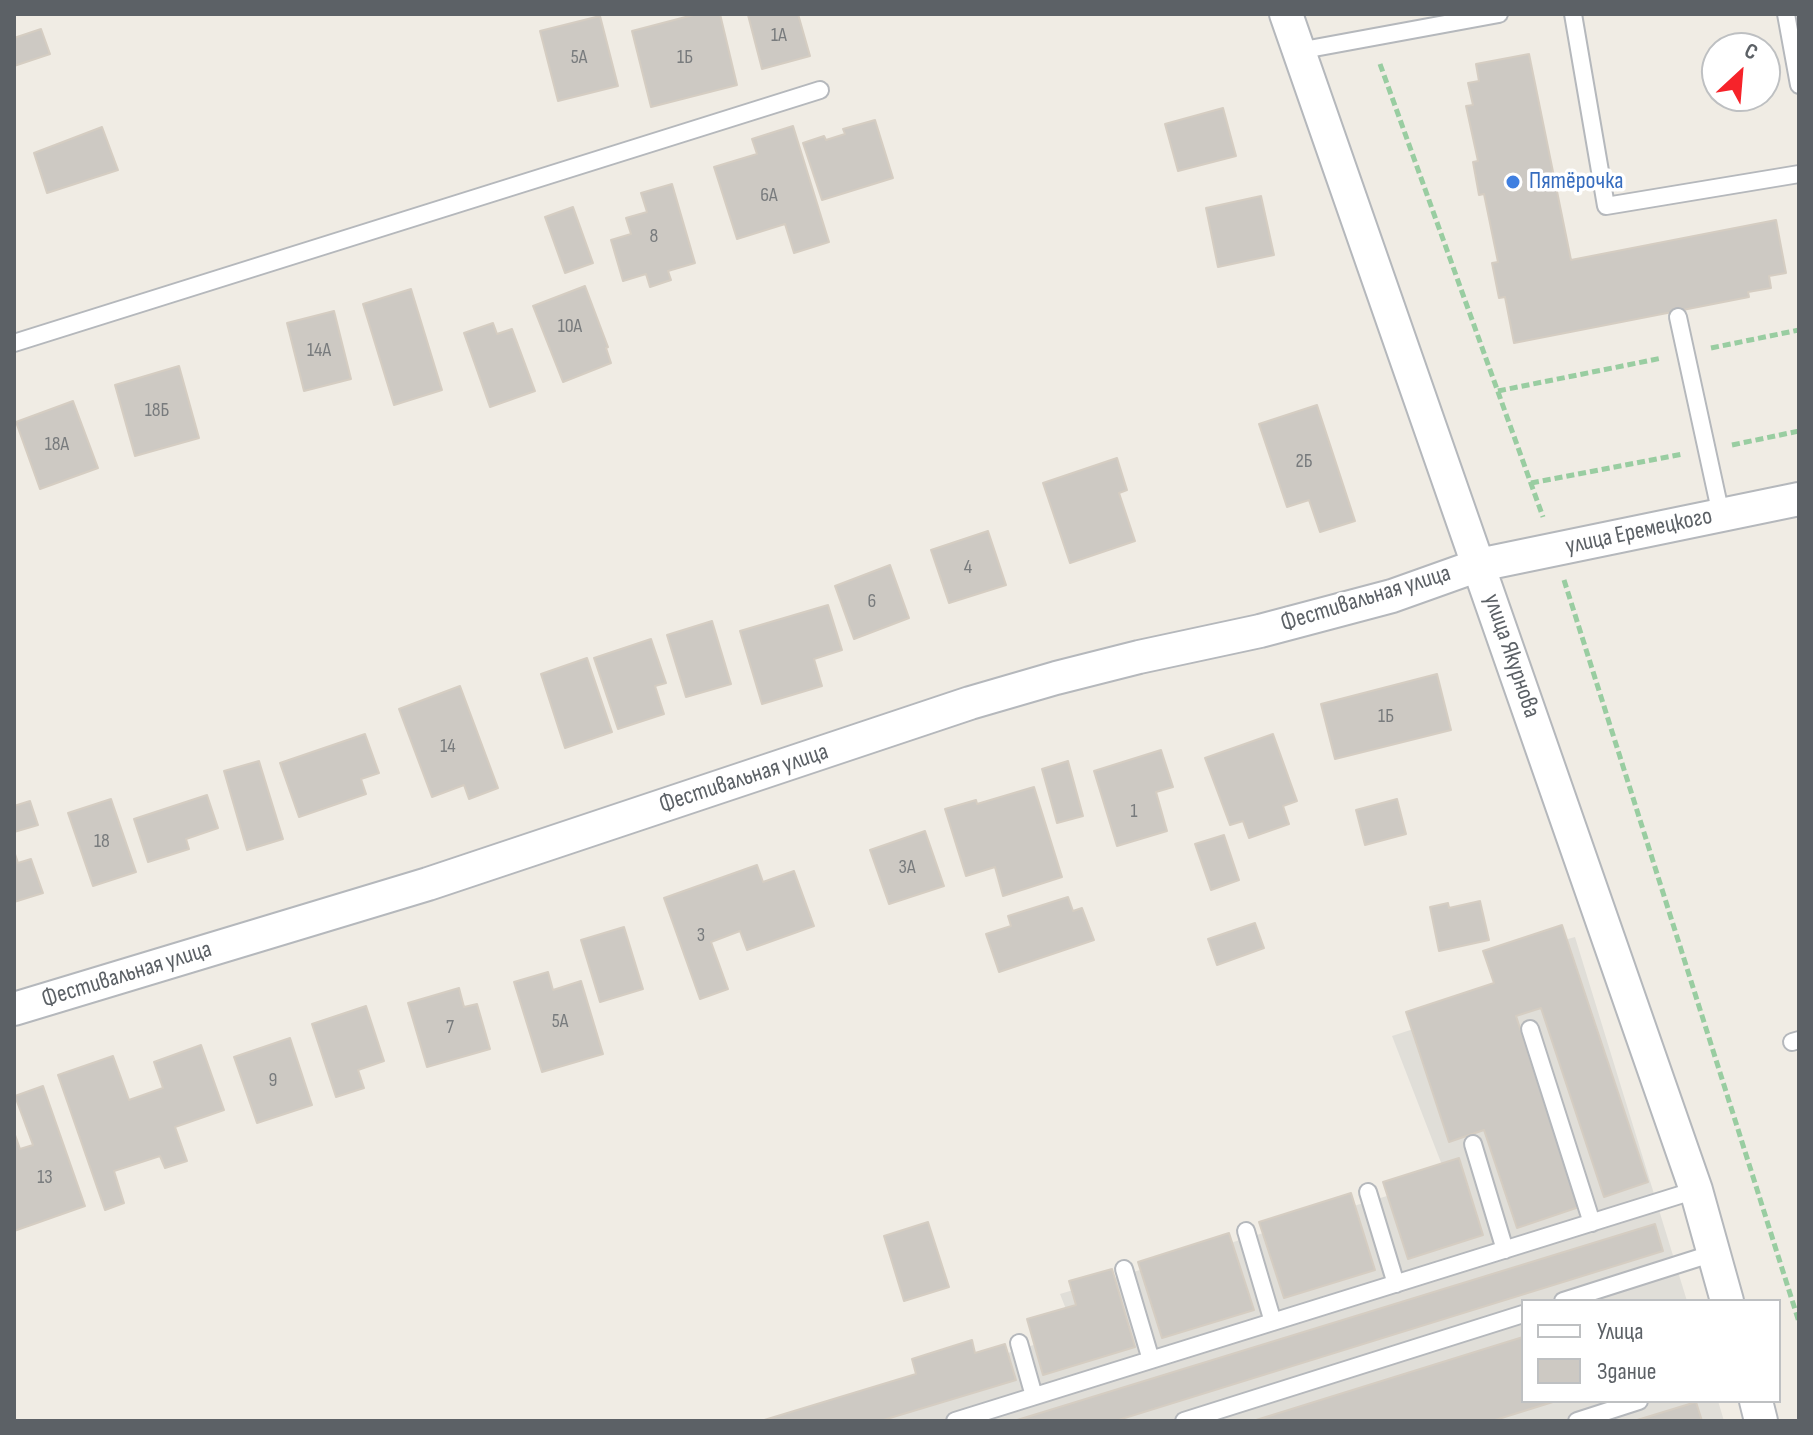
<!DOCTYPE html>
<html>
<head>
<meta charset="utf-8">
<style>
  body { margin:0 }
  #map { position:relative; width:1813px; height:1435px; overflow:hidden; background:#f0ece4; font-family:"Sofia Sans Condensed",sans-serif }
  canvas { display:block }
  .frame { position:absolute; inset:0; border:16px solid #5c6166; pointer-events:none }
  .legend { position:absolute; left:1521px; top:1299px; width:260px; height:104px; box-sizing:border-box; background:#fff; border:2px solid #bec0c2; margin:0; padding:10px 14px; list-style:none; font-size:24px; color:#5c6166 }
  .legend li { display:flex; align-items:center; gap:16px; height:40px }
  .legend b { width:40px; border:2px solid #bec0c2 }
  .north { position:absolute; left:1701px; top:32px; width:80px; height:80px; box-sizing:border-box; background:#fff; border:2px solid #bec0c2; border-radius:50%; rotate:26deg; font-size:22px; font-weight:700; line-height:32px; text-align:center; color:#5c6166 }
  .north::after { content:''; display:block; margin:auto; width:28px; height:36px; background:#f6232a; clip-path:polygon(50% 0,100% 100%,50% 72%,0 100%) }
</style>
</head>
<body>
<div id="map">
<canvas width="1813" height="1435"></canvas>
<div class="frame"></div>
<ul class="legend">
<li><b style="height:10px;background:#fff"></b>Улица</li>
<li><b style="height:22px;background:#cdc9c3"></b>Здание</li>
</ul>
<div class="north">С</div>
</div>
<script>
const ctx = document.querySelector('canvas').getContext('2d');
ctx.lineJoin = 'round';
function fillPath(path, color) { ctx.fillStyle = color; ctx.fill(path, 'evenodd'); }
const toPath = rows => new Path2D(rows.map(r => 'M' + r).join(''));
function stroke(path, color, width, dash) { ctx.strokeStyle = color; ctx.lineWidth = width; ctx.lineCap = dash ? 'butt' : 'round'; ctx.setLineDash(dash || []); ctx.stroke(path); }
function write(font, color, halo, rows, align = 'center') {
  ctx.font = font + ' "Sofia Sans Condensed",sans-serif'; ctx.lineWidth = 7; ctx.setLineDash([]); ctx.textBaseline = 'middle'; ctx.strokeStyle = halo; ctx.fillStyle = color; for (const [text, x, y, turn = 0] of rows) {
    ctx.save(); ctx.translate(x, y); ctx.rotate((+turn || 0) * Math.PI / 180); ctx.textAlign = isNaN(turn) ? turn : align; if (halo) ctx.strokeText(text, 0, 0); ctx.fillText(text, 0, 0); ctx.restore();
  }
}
fillPath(toPath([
  [1575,937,1687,1301,1523,1301,1523,1401,1718,1401,1724,1421,791,1421,1075,1332,1060,1294,1447,1178,1392,1036,1509,998,1494,960]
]), '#e0ded8');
const building = toPath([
  [697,14,720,14,737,85,651,107,632,31,697,14],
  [753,14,798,14,810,56,762,69,748,15,753,14],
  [600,16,618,86,558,101,540,31,600,16],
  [41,29,50,54,14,66,14,38,41,29],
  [1529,54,1571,260,1776,220,1786,273,1769,276,1771,288,1748,292,1749,297,1514,343,1505,297,1499,298,1492,263,1498,262,1484,194,1479,195,1473,162,1478,161,1466,106,1473,105,1468,83,1479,81,1476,64,1529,54],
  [1223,108,1236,156,1178,171,1165,124,1223,108],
  [875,120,893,178,822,200,803,143,824,136,826,140,845,134,843,129,875,120],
  [793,126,829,242,794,253,785,224,737,239,714,167,757,154,752,139,793,126],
  [102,127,118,170,47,193,34,153,102,127],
  [672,184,695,263,668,271,671,280,650,287,646,274,623,281,611,240,631,234,626,218,647,212,641,193,672,184],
  [1261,196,1274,255,1218,267,1206,208,1261,196],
  [573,207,593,263,565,273,545,217,573,207],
  [585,286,608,347,606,348,611,363,563,382,533,306,585,286],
  [411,289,442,390,394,405,363,304,411,289],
  [334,311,351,379,304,391,287,323,334,311],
  [493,323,497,334,512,329,535,391,490,407,464,333,493,323],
  [179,366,199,438,135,456,115,385,179,366],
  [73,401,98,468,40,489,16,422,73,401],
  [1317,405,1355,521,1320,532,1309,500,1287,507,1259,424,1317,405],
  [1117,458,1127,490,1119,493,1135,541,1070,563,1043,483,1117,458],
  [988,531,1006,585,949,603,931,550,988,531],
  [890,565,909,618,854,639,835,586,890,565],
  [828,605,842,650,814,659,822,686,762,704,740,631,828,605],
  [712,621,731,684,686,697,667,635,712,621],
  [651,639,666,683,655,686,664,714,618,729,594,658,651,639],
  [587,658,612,732,565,748,541,674,587,658],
  [1437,674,1451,730,1335,759,1321,704,1437,674],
  [460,686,498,788,469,799,464,785,432,797,399,709,460,686],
  [365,734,379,773,361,779,366,794,299,817,280,763,365,734],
  [1273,734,1297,801,1283,806,1289,824,1249,838,1243,821,1230,825,1205,758,1273,734],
  [1161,750,1173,787,1156,792,1167,831,1117,846,1094,771,1161,750],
  [259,761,283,839,247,850,224,771,259,761],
  [1068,761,1083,816,1057,823,1042,769,1068,761],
  [1034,787,1062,877,1003,896,995,867,966,876,945,809,976,800,977,804,1034,787],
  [207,795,218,828,186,839,189,849,148,862,134,819,207,795],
  [111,799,136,872,93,886,68,813,111,799],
  [1397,799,1406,834,1365,845,1356,810,1397,799],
  [30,801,38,825,14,832,14,806,30,801],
  [925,831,944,886,889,904,870,850,925,831],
  [1224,835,1239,880,1211,890,1195,844,1224,835],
  [14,851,18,863,31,859,43,893,14,902,14,851],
  [757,865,763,882,794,871,814,926,747,950,740,931,711,942,728,989,700,999,664,898,757,865],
  [1068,897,1073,911,1082,908,1094,940,999,972,986,934,1011,926,1008,916,1068,897],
  [1480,901,1489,940,1439,951,1430,907,1448,903,1449,908,1480,901],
  [1255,923,1264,948,1217,965,1208,939,1255,923],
  [1562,925,1648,1182,1604,1197,1541,1008,1516,1016,1579,1207,1517,1228,1484,1130,1449,1142,1406,1012,1494,983,1483,951,1562,925],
  [624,927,643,989,600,1002,581,940,624,927],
  [548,972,553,990,581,981,603,1054,542,1072,514,982,548,972],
  [459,988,464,1007,477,1004,490,1049,427,1067,408,1003,459,988],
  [366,1006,384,1061,358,1070,364,1088,336,1097,312,1024,366,1006],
  [290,1038,312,1105,257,1123,234,1057,290,1038],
  [201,1045,224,1110,175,1127,187,1161,165,1168,160,1156,114,1171,124,1203,105,1210,58,1075,113,1056,129,1100,163,1088,154,1062,201,1045],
  [43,1086,85,1206,14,1231,14,1132,20,1149,33,1145,15,1096,43,1086],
  [1459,1158,1483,1235,1408,1259,1383,1182,1459,1158],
  [1351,1193,1375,1270,1284,1298,1259,1222,1351,1193],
  [928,1222,949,1287,904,1301,884,1236,928,1222],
  [1655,1224,1663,1251,1115,1421,1014,1421,1655,1224],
  [1229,1233,1254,1310,1162,1338,1138,1262,1229,1233],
  [1112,1269,1135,1347,1043,1375,1027,1319,1076,1305,1069,1281,1112,1269],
  [1523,1337,1523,1401,1556,1401,1492,1421,1253,1421,1523,1337],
  [972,1340,975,1353,1005,1344,1016,1380,880,1421,761,1421,916,1374,912,1359,972,1340],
  [1696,1402,1702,1421,1634,1421,1696,1402]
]);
fillPath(building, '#cdc9c3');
stroke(building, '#d5cdc2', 2);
const lane = toPath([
  [1573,14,1606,206,1799,174],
  [1786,14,1799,85],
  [1298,51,1499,14],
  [1678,317,1721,515],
  [14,343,820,90],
  [1530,1029,1592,1223],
  [1792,1042,1799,1040],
  [1473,1144,1505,1250],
  [1368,1192,1396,1284],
  [1246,1231,1273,1322],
  [1124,1269,1151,1360],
  [1563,1301,1714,1253],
  [1019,1343,1034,1396],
  [955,1421,1696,1190],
  [1184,1421,1523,1314],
  [1577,1421,1639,1401]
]);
const street = toPath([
  [1286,14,1696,1190,1727,1301],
  [14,1009,428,884,970,703,1056,678,1139,657,1260,631,1392,596,1479,565,1799,499],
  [1756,1401,1761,1421]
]);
stroke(lane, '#b5b8bc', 20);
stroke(street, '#b5b8bc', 36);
stroke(toPath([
  [1380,64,1543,517],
  [1711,348,1799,330],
  [1498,391,1662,358],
  [1732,445,1799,431],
  [1531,483,1683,454],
  [1564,580,1799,1322]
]), '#99cda1', 5, [8, 4]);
stroke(lane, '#fff', 16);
stroke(street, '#fff', 32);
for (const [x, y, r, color] of [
  [1513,182,8,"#3f7fe0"]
]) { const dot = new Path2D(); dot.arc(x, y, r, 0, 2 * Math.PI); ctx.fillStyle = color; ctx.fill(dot); stroke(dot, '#fff', 3); }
write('20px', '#787b7d', null, [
  ["1А",779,36],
  ["5А",579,58],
  ["1Б",685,58],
  ["6А",769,196],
  ["8",654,237],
  ["10А",570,327],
  ["14А",319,351],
  ["18Б",157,411],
  ["18А",57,445],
  ["2Б",1304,462],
  ["4",968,568],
  ["6",872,602],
  ["1Б",1386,717],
  ["14",448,747],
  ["1",1134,812],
  ["18",102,842],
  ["3А",907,868],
  ["3",701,936],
  ["5А",560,1022],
  ["7",450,1028],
  ["9",273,1081],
  ["13",45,1178]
]);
write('24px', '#366cbe', '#fff', [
  ["Пятёрочка",1529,182]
], 'left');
write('24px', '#5c6166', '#fff', [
  ["улица Еремецкого",1639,532,-12],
  ["Фестивальная улица",1366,599,-17],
  ["улица Якурнова",1511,656,71],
  ["Фестивальная улица",744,779,-18],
  ["Фестивальная улица",127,975,-17]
]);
</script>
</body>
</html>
